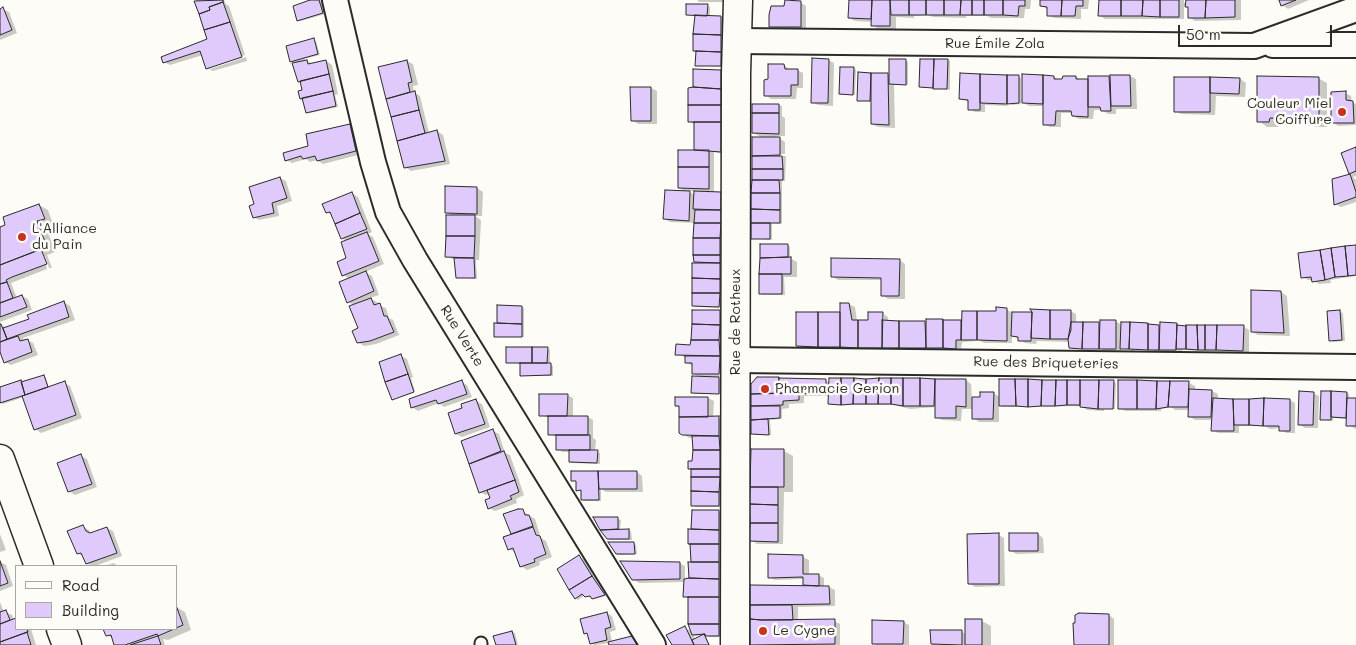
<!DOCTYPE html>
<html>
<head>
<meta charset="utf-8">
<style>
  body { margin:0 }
  #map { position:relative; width:1356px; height:645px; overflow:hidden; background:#fdfcf7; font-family:Mali,sans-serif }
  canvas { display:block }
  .legend { position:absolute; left:15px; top:565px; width:162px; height:65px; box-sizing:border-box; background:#fdfcf7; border:1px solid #a9a8a5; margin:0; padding:6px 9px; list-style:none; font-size:15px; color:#2b2b2b }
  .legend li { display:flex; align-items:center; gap:10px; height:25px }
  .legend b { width:25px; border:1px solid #a9a8a5 }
  .scale { position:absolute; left:1178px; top:25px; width:154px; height:22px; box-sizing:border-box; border:2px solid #2b2b2b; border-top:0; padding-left:6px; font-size:15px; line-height:18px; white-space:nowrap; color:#2b2b2b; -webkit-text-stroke:4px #fdfcf7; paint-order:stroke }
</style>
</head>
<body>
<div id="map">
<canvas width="1356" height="645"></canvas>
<ul class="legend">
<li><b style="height:6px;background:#fdfcf7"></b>Road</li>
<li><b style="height:14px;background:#e0cafb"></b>Building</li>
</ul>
<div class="scale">50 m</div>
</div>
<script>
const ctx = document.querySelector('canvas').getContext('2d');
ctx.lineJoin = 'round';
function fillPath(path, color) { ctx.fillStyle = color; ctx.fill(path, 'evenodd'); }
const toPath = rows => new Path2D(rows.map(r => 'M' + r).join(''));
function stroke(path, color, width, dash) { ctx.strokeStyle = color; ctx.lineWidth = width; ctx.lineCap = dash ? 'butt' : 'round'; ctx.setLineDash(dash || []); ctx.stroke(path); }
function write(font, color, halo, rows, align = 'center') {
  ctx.font = font + ' Mali,sans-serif'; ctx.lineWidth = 5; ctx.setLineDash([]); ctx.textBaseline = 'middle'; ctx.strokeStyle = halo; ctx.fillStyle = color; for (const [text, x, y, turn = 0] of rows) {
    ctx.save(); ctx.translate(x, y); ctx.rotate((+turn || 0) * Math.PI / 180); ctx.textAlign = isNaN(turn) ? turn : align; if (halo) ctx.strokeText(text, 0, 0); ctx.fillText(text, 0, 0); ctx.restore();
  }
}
fillPath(toPath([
  [196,0,224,0,226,4,229,6,245,55,210,66,210,69,246,57,247,61,213,71,207,68,203,55,170,65,164,62,209,40],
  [315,0,321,0,325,14,301,21,298,20],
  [697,0,724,0,724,2,699,2],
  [850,0,891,1,1031,0,1030,9,1025,9,1024,18,991,18,987,16,966,16,966,18,933,17,928,15,914,16,914,18,896,17,896,29,878,29,873,25,873,22,855,21,849,18],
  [1042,0,1089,0,1088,9,1081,9,1081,19,1054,18,1048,15,1047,9,1041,5],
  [1100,0,1184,0,1184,3,1187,3,1187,0,1241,0,1241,20,1195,21,1189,17,1190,8,1184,5,1184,19,1105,19,1099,15],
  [1280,0,1309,0,1288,9,1282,5],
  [800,2,806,6,806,30,776,29,770,26],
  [708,6,710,7,710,17,721,17,727,21,723,67,696,65,696,16,687,14],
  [3,9,9,12,17,33,0,40,0,10],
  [314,40,316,41,320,55,304,59,312,64,326,61,332,65,338,94,335,95,338,107,310,113,307,112,304,100,301,98,304,91,296,64,291,61],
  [828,60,834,63,833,106,818,105,812,102],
  [905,60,908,62,908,85,894,85,895,128,878,127,872,124,872,102,859,100,859,73,890,76],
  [921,60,947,60,950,61,950,90,921,86],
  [407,61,413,64,418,85,413,86,414,92,420,96,429,133,437,131,443,135,450,164,411,171,405,167,379,68],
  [784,65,790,70,797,70,803,73,803,88,797,88,796,99,771,99,765,95,769,81],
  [854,68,856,70,855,95,842,95,840,93],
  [694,70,721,71,727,75,726,154,714,152,714,193,721,193,726,197,723,212,722,308,696,307,693,306,696,223,670,222,665,219,686,192,679,188,696,151,695,125,689,121,694,89],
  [688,191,695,191,695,195],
  [1018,76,1021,78,1021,99,1023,99,1054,77,1060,80,1076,77,1081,80,1089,80,1089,77,1130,76,1136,79,1137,109,1116,109,1116,114,1108,114,1102,110,1094,110,1093,119,1079,119,1073,116,1073,113,1061,113,1061,127,1050,127,1044,124,1044,106,1029,106,1021,101,1021,104,1012,105,1002,99,1001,102,1009,106,985,105,985,112,975,112,970,109,969,102,960,98],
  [1176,78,1240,79,1246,83,1245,97,1216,96,1215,115,1181,114,1175,111],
  [1318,78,1327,83,1327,127,1316,127,1310,123,1279,123,1278,127,1267,127,1259,121],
  [651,88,657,91,657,124,638,124,632,120],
  [1345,93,1351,96,1352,102,1356,104,1356,125,1338,126,1333,122],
  [753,105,779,105,782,106,782,116,785,118,785,136,776,136,785,142,785,154,757,154,757,157,786,156,785,181,782,181,782,224,772,223,772,240,752,238,753,155,763,138,753,133],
  [349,125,355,129,362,154,323,164,317,160,310,162,306,159,292,163,286,160],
  [1356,149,1356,176,1353,177,1356,180,1356,202,1341,207,1335,204,1333,180,1353,174,1350,173],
  [280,178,286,181,292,201,277,206,279,216,259,220,254,217,256,205],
  [446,188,477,188,483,192,482,216,475,216,481,220,479,260,476,260,477,279,457,277,456,260,446,256,452,216,446,212],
  [352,193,358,197,372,232,368,234,373,237,384,264,365,272,372,276,379,295,370,298,377,302,378,305,386,308,389,318,393,320,399,335,376,344,364,346,358,342,360,329,354,305,348,302,350,279,343,275,348,259,347,241,342,238,333,216,327,212],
  [39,205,48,210,53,224,46,226,55,252,47,255,52,268,49,268,45,256,43,256,47,269,11,283,17,298,22,296,28,299,32,310,0,322,0,228],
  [761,245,788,245,790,247,790,258,797,262,797,277,784,277,785,295,763,295,760,293],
  [1356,246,1356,276,1330,280,1331,283,1319,284,1313,280,1308,280,1303,277],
  [899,260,905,264,905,299,888,299,882,295,883,280,838,280,832,276],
  [1281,292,1287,296,1290,336,1258,335,1253,332],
  [64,302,70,306,75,320,23,338,24,341,27,340,33,343,38,355,11,365,5,362,0,349,0,325,7,328,30,319],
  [842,304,849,304,855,307,857,321,869,321,882,313,888,317,888,322,963,323,1006,309,1012,313,1070,311,1076,314,1076,324,1101,325,1115,321,1122,325,1161,327,1176,324,1181,327,1243,326,1249,330,1249,353,1182,350,1182,353,1166,353,1163,351,1154,351,1154,349,1135,348,1135,351,1153,352,1136,352,1121,348,1121,352,1106,352,1101,349,1073,349,1070,348,1070,342,1037,341,1036,344,1025,343,1012,335,1012,343,984,343,972,336,971,338,976,341,962,342,961,351,906,350,903,349,888,349,888,351,803,349,797,346,841,313],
  [881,315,884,315,884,321,881,321],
  [498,307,522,307,524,308,524,337,498,337,495,336,498,325],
  [719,311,722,313,721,343,725,345,725,377,717,377,722,380,721,394,695,394,693,392,700,378,693,373,693,366,687,363,687,358,677,354,692,346],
  [1340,312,1343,313,1345,341,1333,342,1331,340],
  [547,348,550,350,550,364,553,366,553,376,524,376,521,375,521,364,507,362],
  [401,356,407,359,413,377,411,378,415,391,393,398],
  [44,376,46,378,49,388,64,383,70,386,82,418,41,433,35,429,24,397,3,404,0,402,0,389],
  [779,378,781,380,825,380,830,383,920,380,966,380,971,384,972,399,981,399,993,393,1000,397,1113,382,1116,383,1115,409,1104,409,1104,411,1087,410,1082,406,1003,407,999,405,999,422,979,422,974,418,974,409,962,409,961,421,942,420,936,417,936,407,910,409,894,405,832,405,830,403,830,396,804,396,804,403,789,404,789,408,782,409,782,419,770,420,771,435,755,435,752,433,753,407,757,407,753,405,752,384],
  [1120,381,1189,383,1195,386,1195,391,1212,391,1218,394,1218,399,1290,400,1295,403,1295,433,1286,433,1280,428,1270,429,1265,426,1239,426,1239,433,1218,433,1212,430,1212,420,1195,420,1189,416,1189,410,1175,410,1171,407,1161,409,1161,411,1125,411,1120,408],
  [461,382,467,385,472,397,444,407,439,403,418,411,412,407],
  [1313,393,1319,396,1318,428,1305,428,1300,425],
  [1347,393,1349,394,1349,399,1356,400,1356,429,1348,425,1348,419,1333,418,1333,421,1321,419],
  [567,395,573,398,573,417,588,417,593,420,593,438,596,440,595,452,600,453,600,464,572,463,570,462,570,452,563,452,557,449,558,437,549,434,549,418,541,415],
  [708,398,714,401,713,418,719,418,725,421,725,438,721,438,721,507,695,507,693,505,693,470,690,468,694,462,694,438,689,438,683,434,681,408,676,406],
  [476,401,482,404,490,427,462,437,456,434,464,408],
  [493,431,499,434,505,453,510,455,524,495,516,499,517,503,495,511,489,508,492,499,490,494,486,495,480,492,463,441],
  [784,451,793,456,793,492,784,492,783,544,757,544,751,540],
  [81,456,87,459,97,487,75,495,69,491],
  [572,472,637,472,642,476,643,492,606,492,601,489,601,501,585,501,583,499,582,491,577,490,577,482,572,480],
  [522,511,535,519,541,538,546,541,552,557,539,562,540,565,527,570,521,566,515,552,509,549,513,535,505,515],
  [693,511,718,511,724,515,724,533,721,532,721,546,725,548,721,637,710,637,705,634,710,645,674,645,685,628,691,631,689,599,685,596,685,582,639,583,633,579,679,563,685,566,685,580,690,579,692,563],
  [704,635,695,640,694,636],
  [595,518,618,519,621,520,620,530,631,531,632,540,610,540,607,538],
  [83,527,89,530,91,534,107,528,113,531,122,556,95,566,87,564,84,557,78,553],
  [0,534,6,550,0,552],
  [1038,534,1043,538,1044,553,1016,554,1010,550],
  [999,535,1004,538,1005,586,975,587,969,583],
  [634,544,636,545,637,554,619,555,616,553],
  [579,557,585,560,606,596,595,599,585,595,578,600,576,598],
  [803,557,809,560,809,575,818,575,824,578,824,587,829,587,835,590,835,606,798,607,798,621,834,621,840,624,840,645,752,645,751,586,804,586,804,579,775,580,769,577],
  [0,562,6,565,13,586,0,591],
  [114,563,117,566,104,566],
  [0,602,4,612,6,612,12,615,14,620,16,619,16,629,31,629,36,645,0,645],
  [176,607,185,612,191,630,168,640,163,639,165,645,116,645,114,639,107,635,105,630,176,629],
  [607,613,612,616,616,630,610,632,612,642,631,637,637,640,640,645,610,645,610,643,595,645,591,643,589,636,585,633],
  [1109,615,1114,619,1114,645,1076,645],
  [982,621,991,626,991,645,932,645,932,632,962,632,966,634],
  [903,622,909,625,909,645,876,645,873,643],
  [512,632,515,633,518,645,497,645]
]), '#0003');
const building = toPath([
  [223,0,223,2,209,7,210,10,199,14,194,1,223,0],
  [310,0,319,0,323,13,297,21,293,6,310,0],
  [785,0,801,1,801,27,769,27,769,15,771,6,784,6,785,0],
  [849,0,872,0,871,19,848,18,849,0],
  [872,0,890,0,890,26,871,26,872,0],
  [890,0,909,0,909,15,891,15,890,0],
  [909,0,926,0,926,15,909,15,909,0],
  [926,0,944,0,944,15,926,15,926,0],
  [944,0,961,0,960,15,944,15,944,0],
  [961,0,972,0,972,15,960,15,961,0],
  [972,0,984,0,984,15,972,15,972,0],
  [984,0,1003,0,1003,15,984,15,984,0],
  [1003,0,1025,0,1025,6,1019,6,1018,16,1003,15,1003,0],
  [1040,0,1062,0,1061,16,1047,16,1047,7,1040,6,1040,0],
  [1062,0,1083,0,1083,6,1076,6,1075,16,1061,16,1062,0],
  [1099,0,1121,0,1121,16,1098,16,1099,0],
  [1121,0,1143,0,1142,16,1121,16,1121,0],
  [1143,0,1160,0,1160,17,1142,16,1143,0],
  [1160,0,1179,0,1179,17,1160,17,1160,0],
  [1186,0,1206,0,1205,18,1188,18,1188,7,1185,7,1186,0],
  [1206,0,1235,0,1235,17,1205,18,1206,0],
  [1279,0,1296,0,1281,6,1279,0],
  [223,2,230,22,204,30,199,14,210,10,209,7,223,2],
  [686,4,708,4,707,16,686,15,686,4],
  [3,7,12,30,0,35,0,9,3,7],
  [695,15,721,16,721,35,693,34,695,15],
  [230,22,242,57,206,69,200,51,163,63,161,57,207,39,204,30,230,22],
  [693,34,721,35,721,52,693,51,693,34],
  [314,38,318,54,290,62,286,46,314,38],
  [696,51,721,52,721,66,695,66,696,51],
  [812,58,829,59,828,103,811,103,812,58],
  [889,59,906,59,906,85,889,84,889,59],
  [920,59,934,59,933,88,919,87,920,59],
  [934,59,948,59,947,89,933,89,934,59],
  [307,60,308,64,326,60,329,74,298,82,292,63,307,60],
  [407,60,412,82,408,83,410,92,386,99,378,67,407,60],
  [768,64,784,64,785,69,798,69,798,85,791,85,791,96,764,96,764,80,768,79,768,64],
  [840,67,854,67,853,95,839,94,840,67],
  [693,69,721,70,721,89,693,87,693,69],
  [858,72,871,73,870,101,857,101,858,72],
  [871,73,888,73,889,125,871,124,871,73],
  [960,73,980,74,980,110,968,110,968,100,959,99,960,73],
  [329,74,333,91,300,99,298,91,302,90,300,81,329,74],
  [980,74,1007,75,1007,104,980,103,980,74],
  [1022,74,1043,75,1043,104,1022,103,1022,74],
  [1007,75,1019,75,1019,103,1007,104,1007,75],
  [1043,75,1054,76,1054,79,1062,79,1063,76,1076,76,1076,79,1088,79,1088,117,1072,116,1071,111,1056,111,1055,125,1043,125,1043,75],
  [1110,75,1130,75,1131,106,1111,106,1110,75],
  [1088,76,1109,76,1111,111,1101,111,1100,107,1088,107,1088,76],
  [1257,76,1319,77,1319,123,1306,122,1306,119,1270,118,1269,122,1257,122,1257,76],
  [1174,77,1210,77,1210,112,1174,112,1174,77],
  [1210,77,1240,78,1239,94,1210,93,1210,77],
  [630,87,651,87,651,121,631,121,630,87],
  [693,87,721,89,721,105,688,105,688,88,693,87],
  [333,91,336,106,306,113,302,98,333,91],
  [415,91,419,110,391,117,386,99,415,91],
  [1346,91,1346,100,1353,101,1354,123,1331,123,1331,92,1346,91],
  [752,104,779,104,779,113,752,113,752,104],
  [688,105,721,105,721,122,688,122,688,105],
  [419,110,425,133,397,141,391,117,419,110],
  [752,113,779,113,779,134,752,133,752,113],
  [694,122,721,122,721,152,694,150,694,122],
  [350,124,356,151,317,161,315,156,303,159,301,156,285,161,283,153,308,146,306,134,350,124],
  [437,130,445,161,404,168,397,141,437,130],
  [752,137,780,137,780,155,752,156,752,137],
  [1356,147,1356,171,1349,174,1341,153,1356,147],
  [678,150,709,150,709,167,678,167,678,150],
  [752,156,782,156,783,169,752,169,752,156],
  [678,167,709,167,709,189,678,188,678,167],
  [752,169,783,169,783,180,752,180,752,169],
  [1350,174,1356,192,1356,197,1334,205,1332,179,1350,174],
  [280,177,287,198,272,203,274,213,253,218,249,206,254,204,249,187,280,177],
  [752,180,779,180,780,193,751,193,752,180],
  [445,186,477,187,477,214,445,213,445,186],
  [665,190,690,191,689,221,663,219,665,190],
  [694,191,721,192,721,210,693,209,694,191],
  [352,192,360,213,335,224,330,212,326,213,322,204,352,192],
  [751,193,780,193,780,210,751,209,751,193],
  [39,204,45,219,37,221,47,247,0,265,0,227,5,225,3,217,39,204],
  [751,209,780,210,780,223,751,223,751,209],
  [695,210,721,210,721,223,694,223,695,210],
  [360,213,367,229,341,239,335,224,360,213],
  [446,215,475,215,475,236,446,236,446,215],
  [694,223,721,223,720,238,693,238,694,223],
  [751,223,770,223,770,239,751,239,751,223],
  [367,232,379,261,342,276,337,262,346,258,341,242,367,232],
  [446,236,475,236,474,258,445,257,446,236],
  [693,238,720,238,720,255,693,255,693,238],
  [760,244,788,244,788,257,760,258,760,244],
  [1356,245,1356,275,1348,276,1345,246,1356,245],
  [1345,246,1348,276,1335,277,1331,248,1345,246],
  [1331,248,1335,277,1325,280,1320,250,1331,248],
  [41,249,47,264,12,277,6,280,7,282,0,284,0,265,41,249],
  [1320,250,1325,280,1312,282,1311,277,1301,278,1298,253,1320,250],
  [693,255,720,255,720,263,694,262,693,255],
  [791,257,791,274,759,274,760,258,791,257],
  [454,258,474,258,475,278,456,278,454,258],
  [831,258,900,259,899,296,881,296,881,278,831,277,831,258],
  [692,263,720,263,720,279,692,278,692,263],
  [366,271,374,291,347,303,339,282,366,271],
  [759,274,782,274,782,294,759,294,759,274],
  [692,278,720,279,720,293,692,293,692,278],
  [7,282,13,298,0,303,0,284,7,282],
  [1251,290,1281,291,1284,333,1251,332,1251,290],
  [692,293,720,293,719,307,692,306,692,293],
  [22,295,27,307,0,317,0,303,22,295],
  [371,298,374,305,380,303,384,316,387,316,394,332,370,341,357,343,352,331,358,328,349,306,371,298],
  [64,301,69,317,7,339,3,328,29,319,27,315,64,301],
  [840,303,849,303,852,320,858,320,858,348,840,347,840,303],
  [497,305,522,306,522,324,497,323,497,305],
  [996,307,1007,308,1007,341,977,340,977,311,996,311,996,307],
  [1030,309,1050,310,1050,339,1031,338,1032,312,1030,309],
  [692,310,720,310,720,325,692,324,692,310],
  [1050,310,1071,310,1071,330,1068,339,1050,339,1050,310],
  [1340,310,1342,340,1329,341,1327,311,1340,310],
  [962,311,977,311,977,340,961,340,962,311],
  [796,312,818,312,818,347,796,346,796,312],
  [818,312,840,312,840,347,818,347,818,312],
  [868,312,883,312,882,348,858,348,858,320,868,320,868,312],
  [1012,312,1032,312,1031,341,1018,341,1018,337,1011,336,1012,312],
  [926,319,943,319,943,348,926,348,926,319],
  [882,320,899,321,899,348,882,348,882,320],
  [943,320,961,320,961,340,956,340,956,349,943,348,943,320],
  [1100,320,1116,320,1116,349,1099,349,1100,320],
  [899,321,925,321,926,348,899,348,899,321],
  [1071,322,1083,322,1082,349,1069,348,1068,339,1071,322],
  [1083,322,1099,322,1099,349,1082,349,1083,322],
  [1121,322,1130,322,1129,349,1120,349,1121,322],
  [1130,322,1148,323,1148,350,1129,349,1130,322],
  [1160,322,1177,323,1176,350,1159,350,1160,322],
  [494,323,522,324,522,337,494,337,494,323],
  [0,324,1,324,7,339,0,342,0,324],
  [692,324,720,325,719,340,691,340,692,324],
  [1148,324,1159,325,1159,350,1148,350,1148,324],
  [1177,325,1186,326,1186,349,1176,349,1177,325],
  [1186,325,1197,325,1198,350,1186,349,1186,325],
  [1197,325,1205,325,1205,350,1198,350,1197,325],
  [1205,325,1217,325,1216,350,1205,350,1205,325],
  [1217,325,1244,325,1243,351,1216,350,1217,325],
  [18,336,20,341,28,339,32,352,4,363,0,352,0,342,18,336],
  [691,340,719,340,720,356,675,355,676,344,690,345,691,340],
  [506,347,532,347,532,363,506,363,506,347],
  [532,347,548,347,547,363,532,363,532,347],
  [401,354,408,374,385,382,379,362,401,354],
  [685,356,720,356,719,374,692,374,692,363,685,363,685,356],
  [520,363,551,363,551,375,520,376,520,363],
  [408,374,414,392,392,400,385,382,408,374],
  [44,375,48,387,25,395,21,382,44,375],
  [692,376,719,377,719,394,691,393,692,376],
  [757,377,779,377,778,393,751,394,751,384,757,377],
  [779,378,826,379,826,394,778,393,779,378],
  [829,378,841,378,841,405,828,404,829,378],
  [841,378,854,378,853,404,841,405,841,378],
  [854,378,866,379,866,404,853,404,854,378],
  [879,378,891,378,891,404,878,404,879,378],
  [879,378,878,404,866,404,866,379,879,378],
  [891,378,903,378,903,406,891,404,891,378],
  [903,378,920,378,920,406,903,406,903,378],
  [920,378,935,379,934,406,920,406,920,378],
  [935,379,966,379,966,407,956,406,956,418,935,418,935,379],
  [999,379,1015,379,1016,406,999,406,999,379],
  [1015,379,1028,379,1028,407,1016,406,1015,379],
  [1028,379,1042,380,1041,406,1028,407,1028,379],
  [21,380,25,395,0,403,0,387,21,380],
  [462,380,467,394,438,404,436,400,411,408,409,399,462,380],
  [1042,380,1056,380,1055,406,1041,406,1042,380],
  [1056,380,1067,380,1067,405,1055,406,1056,380],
  [1067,380,1080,380,1080,405,1067,405,1067,380],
  [1080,380,1099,380,1098,409,1080,407,1080,380],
  [1099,380,1114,380,1113,409,1098,409,1099,380],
  [1118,380,1137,380,1137,409,1118,409,1118,380],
  [1137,380,1157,381,1156,409,1137,409,1137,380],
  [65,381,76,415,34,430,22,396,65,381],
  [1157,381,1170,381,1168,407,1156,409,1157,381],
  [1170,381,1189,381,1188,407,1168,407,1170,381],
  [1189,389,1212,390,1211,417,1188,417,1189,389],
  [1299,391,1314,392,1313,425,1298,425,1299,391],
  [1321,391,1331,391,1331,420,1320,420,1321,391],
  [1331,391,1347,392,1346,418,1331,417,1331,391],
  [980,392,994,392,993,419,972,419,972,397,980,397,980,392],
  [799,393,799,400,783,401,783,405,751,406,751,394,799,393],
  [539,394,568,394,567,416,539,416,539,394],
  [675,397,708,397,708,417,679,417,679,406,675,406,675,397],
  [1213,398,1233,399,1234,431,1211,431,1213,398],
  [1264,398,1290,399,1290,431,1279,431,1279,426,1263,426,1264,398],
  [1264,398,1263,426,1249,425,1249,399,1264,398],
  [1347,398,1356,398,1356,426,1346,426,1347,398],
  [476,399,485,424,455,434,448,413,462,408,461,404,476,399],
  [1233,399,1249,399,1249,425,1234,425,1233,399],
  [751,406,780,406,780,418,751,420,751,406],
  [548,416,588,416,588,435,548,435,548,416],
  [719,416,719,436,682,435,679,433,679,417,719,416],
  [768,419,769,435,751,434,751,420,768,419],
  [493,429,501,451,469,464,461,441,493,429],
  [556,435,590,435,590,450,556,450,556,435],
  [692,436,719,436,720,450,693,450,692,436],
  [751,449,784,449,784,487,750,487,751,449],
  [569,450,598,450,597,463,569,462,569,450],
  [693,450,720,450,720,469,688,469,688,461,692,461,693,450],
  [504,451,515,480,479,493,469,464,504,451],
  [81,454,92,484,68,492,57,463,81,454],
  [691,469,720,469,720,477,691,477,691,469],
  [571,471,598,471,599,500,581,500,581,490,576,491,576,481,571,481,571,471],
  [598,471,637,471,637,489,599,489,598,471],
  [691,477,720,477,719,492,691,491,691,477],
  [515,480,519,492,510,496,512,499,488,509,485,500,490,498,487,490,515,480],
  [750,487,778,487,778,505,749,504,750,487],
  [691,491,719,492,719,506,691,506,691,491],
  [749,504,778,505,778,523,750,523,749,504],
  [518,509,523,509,525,515,529,515,533,526,511,534,503,514,518,509],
  [692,510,719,510,719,530,691,529,692,510],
  [593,517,618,517,618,529,600,530,593,517],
  [750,523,778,523,778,542,749,541,750,523],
  [83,525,86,531,90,533,107,527,117,553,86,564,81,553,77,554,67,531,83,525],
  [533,527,536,535,540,536,546,554,534,559,535,562,520,567,513,548,508,550,503,537,533,527],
  [629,529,629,539,607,539,600,530,629,529],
  [688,529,719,530,719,544,688,544,688,529],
  [999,533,999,584,968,584,967,534,999,533],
  [1009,533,1038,533,1038,551,1009,551,1009,533],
  [608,542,634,542,635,554,616,554,608,542],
  [690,544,719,544,719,562,691,562,690,544],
  [768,554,803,555,803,574,819,574,819,586,803,585,803,577,768,578,768,554],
  [579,555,592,576,569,590,557,569,579,555],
  [0,561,8,583,0,586,0,561],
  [620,561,680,562,680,579,632,580,620,561],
  [688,562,719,562,719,579,689,578,688,562],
  [592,576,605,595,592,599,590,596,585,597,582,594,575,599,569,590,592,576],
  [689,578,719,579,719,597,683,597,684,579,689,578],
  [750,585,829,586,830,604,750,605,750,585],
  [688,597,719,597,719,624,688,624,688,597],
  [176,605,183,625,176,628,176,605],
  [750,605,792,605,793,620,761,620,750,619,750,605],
  [6,610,10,620,0,624,0,612,6,610],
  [607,612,611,627,605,629,607,640,590,644,587,633,584,634,580,619,607,612],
  [1079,613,1109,614,1109,645,1074,645,1073,623,1075,623,1075,615,1079,613],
  [16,618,16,629,27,629,28,632,0,642,0,624,16,618],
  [750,619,761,620,835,619,835,644,750,645,750,619],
  [965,619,982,619,982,645,965,645,965,619],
  [872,620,904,621,903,644,872,644,872,620],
  [688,624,719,624,719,636,706,636,705,634,692,635,688,624],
  [685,626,694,645,672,645,666,635,685,626],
  [103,629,174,629,158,636,157,634,125,645,114,645,111,635,106,636,103,629],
  [930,630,962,630,962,645,931,644,930,630],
  [512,631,516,645,496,645,493,636,512,631],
  [27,632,31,645,0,645,0,642,27,632],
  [704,634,709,645,694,645,692,640,704,634],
  [158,636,161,645,130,645,158,636],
  [632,636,637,645,609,645,608,642,632,636]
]);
fillPath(building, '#e0cafb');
stroke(building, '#2b2b2b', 1);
const lane = toPath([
  [481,643,481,645]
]);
const street = toPath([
  [335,0,373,162,388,212,415,260,653,645],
  [737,41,1254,46,1356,9],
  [1273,45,1356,45],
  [735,360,1356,367]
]);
const secondary = toPath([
  [0,459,39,566],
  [61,629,67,645],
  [735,645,736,74,738,0]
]);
stroke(lane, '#2b2b2b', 15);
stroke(street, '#2b2b2b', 28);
stroke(secondary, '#2b2b2b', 31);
stroke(lane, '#fdfcf7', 11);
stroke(street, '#fdfcf7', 24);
stroke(secondary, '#fdfcf7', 28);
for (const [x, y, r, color] of [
  [1342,112,5,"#c8321e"],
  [22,237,5,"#c8321e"],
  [765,389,5,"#c8321e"],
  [763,631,5,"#c8321e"]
]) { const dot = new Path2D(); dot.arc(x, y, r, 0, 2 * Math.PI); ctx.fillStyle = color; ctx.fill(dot); stroke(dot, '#fdfcf7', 2); }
write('14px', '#2b2b2b', '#fdfcf7', [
  ["Rue Émile Zola",995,44],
  ["Rue de Rotheux",736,322,-90],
  ["Rue Verte",462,336,58],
  ["Rue des Briqueteries",1046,363,1]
]);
write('14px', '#2b2b2b', '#fdfcf7', [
  ["Couleur Miel",1332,104,"right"],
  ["Coiffure",1332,120,"right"],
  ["L'Alliance",32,229],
  ["du Pain",32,245],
  ["Pharmacie Gerion",775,389],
  ["Le Cygne",773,631]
], 'left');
</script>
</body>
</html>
